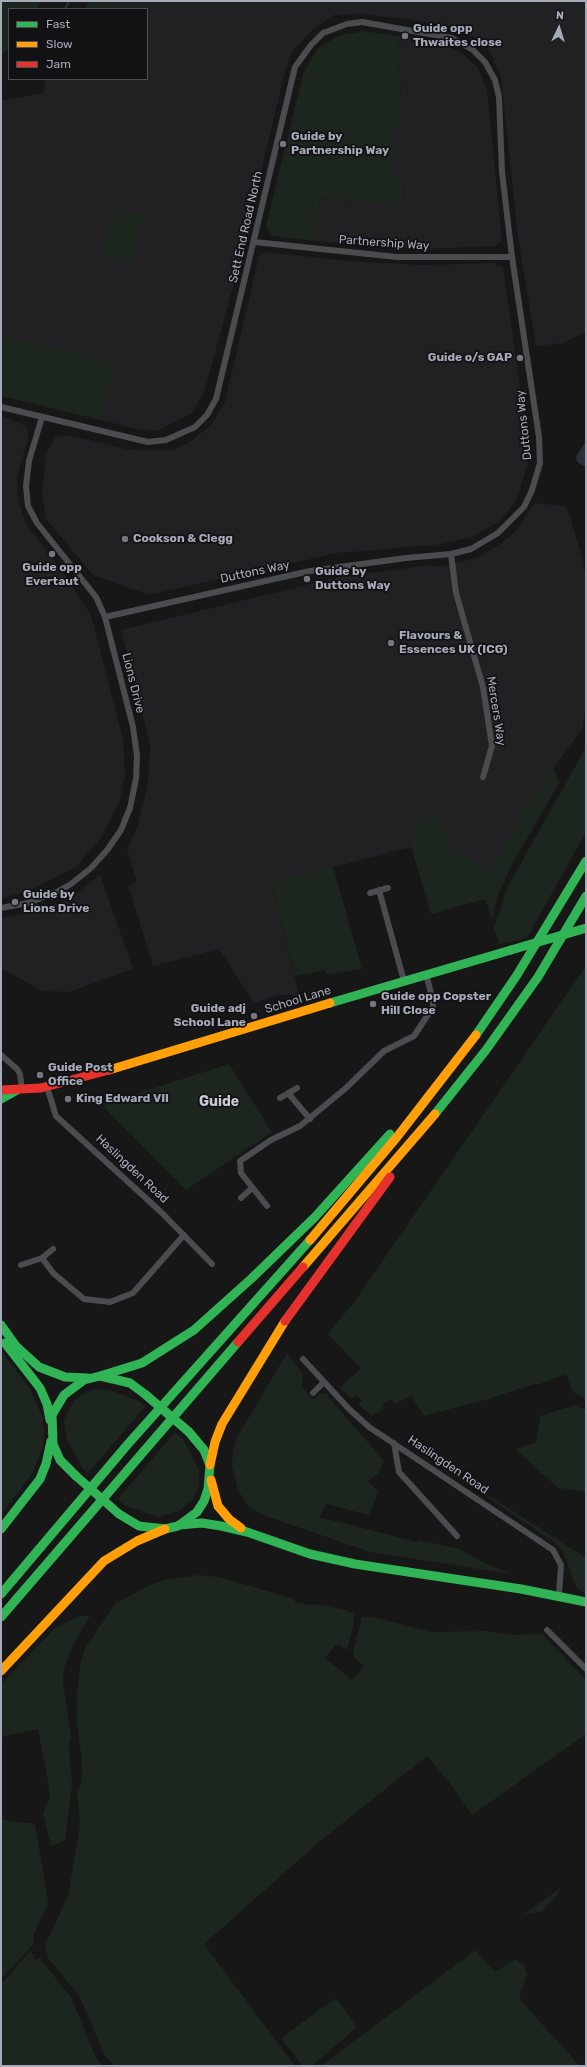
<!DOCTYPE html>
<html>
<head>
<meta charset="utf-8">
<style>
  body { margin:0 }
  #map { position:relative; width:587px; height:2067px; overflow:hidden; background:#171717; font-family:Rubik,sans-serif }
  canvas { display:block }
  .frame { position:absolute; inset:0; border:2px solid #a7aab9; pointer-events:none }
  .legend { position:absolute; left:8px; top:8px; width:140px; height:72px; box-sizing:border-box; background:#121113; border:1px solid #4e4e55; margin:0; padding:5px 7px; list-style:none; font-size:12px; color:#a7aab9 }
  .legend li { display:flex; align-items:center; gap:8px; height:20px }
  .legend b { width:20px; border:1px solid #4e4e55 }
  .north { position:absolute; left:539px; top:8px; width:40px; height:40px; -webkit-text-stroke:3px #121113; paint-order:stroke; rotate:4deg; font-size:11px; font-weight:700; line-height:16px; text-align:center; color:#a7aab9 }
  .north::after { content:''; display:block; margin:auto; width:14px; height:18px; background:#a7aab9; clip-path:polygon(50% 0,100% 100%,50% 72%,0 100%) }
</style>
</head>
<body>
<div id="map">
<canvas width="587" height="2067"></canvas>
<div class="frame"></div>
<ul class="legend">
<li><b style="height:5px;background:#30b455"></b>Fast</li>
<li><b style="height:5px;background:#ff9f0a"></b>Slow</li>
<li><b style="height:5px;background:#e5322d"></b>Jam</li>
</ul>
<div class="north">N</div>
</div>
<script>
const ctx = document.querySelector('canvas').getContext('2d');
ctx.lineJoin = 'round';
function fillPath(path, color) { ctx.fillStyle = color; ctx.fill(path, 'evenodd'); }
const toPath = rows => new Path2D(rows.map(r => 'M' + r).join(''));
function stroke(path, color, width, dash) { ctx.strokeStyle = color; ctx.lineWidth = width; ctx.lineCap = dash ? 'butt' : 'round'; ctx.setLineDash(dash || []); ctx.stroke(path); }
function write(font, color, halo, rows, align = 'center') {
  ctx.font = font + ' Rubik,sans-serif'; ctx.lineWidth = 3.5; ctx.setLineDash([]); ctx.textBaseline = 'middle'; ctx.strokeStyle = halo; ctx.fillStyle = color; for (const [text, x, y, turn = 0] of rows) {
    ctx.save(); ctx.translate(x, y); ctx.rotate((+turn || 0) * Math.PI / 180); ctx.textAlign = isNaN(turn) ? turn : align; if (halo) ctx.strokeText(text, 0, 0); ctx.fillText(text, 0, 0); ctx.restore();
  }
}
fillPath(toPath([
  [136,1,586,1,586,332,563,343,536,346,518,237,501,77,487,45,461,29,420,21,365,14,334,15,312,30,292,52,285,72,233,287,204,392,191,414,158,430,141,430,101,420,115,365,111,361,1,336,1,101,43,93,46,79,147,79,147,9,113,9],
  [398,36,444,45,461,52,478,68,487,90,502,241,495,246,429,249,314,241,320,198,404,205,403,181,394,174,393,131,402,122],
  [265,252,349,261,423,265,493,263,503,267,527,438,528,462,517,499,500,521,472,537,435,545,336,553,149,595,93,575,46,519,42,494,46,454,55,437,66,435,131,450,172,450,190,442,211,425,225,402,259,256],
  [1,416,26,426,29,434,17,478,18,499,25,522,62,571,91,615,123,740,125,776,119,803,100,839,76,867,24,893,1,898],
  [535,503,564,506,569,513,583,561,586,580,586,704,582,729,532,798,491,871,450,851,442,815,411,822,411,847,272,883,299,995,279,995,254,1003,219,949,153,966,128,885,137,882,127,849,137,828,146,793,149,771,150,744,121,630,340,577,430,565,441,567,479,557,500,544,514,533],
  [100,874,133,969,69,992,42,991,1,968,1,918,28,913,59,903,81,891]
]), '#212124');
fillPath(toPath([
  [1,1,41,1,38,9,9,9,9,49,1,54],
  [88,1,136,1,113,9,86,9],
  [363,31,398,36,402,123,393,131,394,174,403,181,404,205,320,198,314,241,272,236,266,226,303,74,318,48,338,36],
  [114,209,142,215,133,261,103,254],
  [1,336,111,361,115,365,101,420,1,396],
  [586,747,586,832,527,938,499,944,494,928,507,888],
  [553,768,560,782,511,866,498,895,492,921,485,899,431,914,411,847,411,822,442,815,450,851,491,871,532,798],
  [333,866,362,969,327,975,325,970,295,976,272,883],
  [586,966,586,1399,573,1392,566,1374,539,1384,534,1384,485,1400,424,1416,411,1396,395,1404,392,1399,382,1404,384,1409,372,1416,358,1404,362,1400,357,1395,352,1399,340,1388,361,1368,328,1334,354,1302],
  [229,1064,272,1132,186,1190,104,1107,105,1104],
  [1,1351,29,1387,43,1418,44,1433,43,1446,32,1474,1,1514],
  [287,1353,303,1374,302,1387,313,1399,319,1394,326,1394,384,1461,379,1473,368,1481,378,1492,369,1515,327,1504,319,1517,417,1542,419,1540,460,1549,482,1562,511,1574,370,1552,263,1515,248,1506,238,1490,232,1466,233,1451,236,1439],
  [97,1389,109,1390,126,1396,140,1402,145,1407,88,1473,83,1469,67,1440,64,1421,69,1409,75,1400,86,1392],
  [575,1405,586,1410,586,1492,558,1488,515,1449,536,1442,540,1416],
  [175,1432,183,1439,199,1470,199,1486,192,1500,179,1511,158,1517,126,1506,118,1499],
  [395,1435,586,1558,586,1594,576,1587,566,1559,561,1549,554,1542],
  [198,1575,219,1577,294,1599,295,1602,311,1605,318,1604,346,1610,354,1614,354,1623,347,1650,339,1645,335,1646,325,1658,352,1680,364,1666,354,1657,353,1651,362,1617,373,1617,432,1632,487,1631,512,1635,542,1634,586,1680,586,1734,472,1815,452,1786,427,1756,319,1842,204,1944,295,2066,115,2066,105,2056,79,1996,48,1958,45,1945,68,1896,80,1825,77,1793,81,1783,82,1761,77,1724,77,1691,81,1661,85,1648,115,1604,148,1586,164,1580],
  [79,1616,90,1616,76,1639,64,1668,63,1682,71,1737,69,1744,72,1785,65,1841,51,1846,43,1813,50,1799,48,1781,38,1729,1,1737,1,1684,55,1628],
  [4,1819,11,1822,30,1823,35,1825,48,1900,47,1906,33,1936,34,1944,1,1979,1,1820],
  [562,1887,556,1897,541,1912,524,1914],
  [31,1950,35,1960,40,1958,72,1999,96,2058,103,2066,1,2066,1,1984],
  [475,1950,495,1972,515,1959,524,1965,527,1975,520,1994,521,2001,580,2066,321,2066],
  [336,1998,357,2027,312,2066,303,2066,281,2038]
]), '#1d251f');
fillPath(toPath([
  [586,441,586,467,577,462,576,457]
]), '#29303a');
stroke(toPath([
  [65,9,69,1]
]), '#29303a', 2.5);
stroke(toPath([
  [254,242,397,257,512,257],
  [1,407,148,442,166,440,195,427,207,415,216,399,295,67,311,45,323,33,347,24,362,22,452,38,473,50,485,62,495,80,499,97,502,172,512,257,539,437,540,463,532,490,524,507,498,533,471,549,451,554,406,558,310,571,105,617],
  [451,554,456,593,483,687,492,746,483,777],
  [379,890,404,981],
  [370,893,388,888],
  [1,908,28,903,57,892,71,884,91,868,108,849,121,830,130,808,136,779,137,756,133,727,105,617,96,597,37,523,28,506,26,486,29,461,42,417],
  [1,1055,17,1069,20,1074,22,1090],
  [47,1087,56,1116,161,1212,212,1264],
  [288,1093,310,1119],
  [280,1098,297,1088],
  [241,1198,252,1188],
  [267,1206,241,1173,240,1161,271,1140,300,1126,346,1088,384,1051,414,1036,433,1007,432,997,426,974],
  [42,1258,53,1273,84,1299,110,1302,133,1293,184,1235],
  [21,1265,42,1258,53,1249],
  [303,1359,349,1409,369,1427,553,1550,561,1565,559,1595],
  [313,1393,324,1382],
  [394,1443,399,1472,457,1536],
  [547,1630,586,1669]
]), '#4b4c50', 6);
stroke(toPath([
  [330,1003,511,950],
  [476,1035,517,975,586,861],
  [1,1099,17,1090],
  [435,1114,486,1050,538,977,586,896],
  [1,1325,16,1346,39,1367,65,1377,88,1378],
  [5,1343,40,1388,47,1404,50,1420],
  [100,1376,142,1363,194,1330,252,1278,315,1217,390,1134],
  [76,1476,60,1460,53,1444,52,1415,64,1395,84,1380,100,1376,130,1383,146,1395],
  [119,1514,139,1526,165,1529,178,1526,197,1512,204,1501,208,1489,210,1465,204,1450,189,1432],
  [179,1525,202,1523,221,1526,247,1532,310,1554,355,1564,521,1589,586,1602],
  [1,1529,40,1479,46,1464,51,1441],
  [1,1594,128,1444,310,1240],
  [1,1617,238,1342]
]), '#30b455', 9);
stroke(toPath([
  [109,1070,330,1003],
  [310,1240,397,1137,476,1035],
  [303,1267,435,1114],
  [210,1465,215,1442,222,1424,285,1321],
  [211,1480,218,1506,229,1519,241,1528],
  [1,1671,104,1561,137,1541,165,1529]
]), '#ff9f0a', 9);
stroke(toPath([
  [1,1090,41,1088,109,1070],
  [285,1321,390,1177],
  [238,1342,303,1267]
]), '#e5322d', 9);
stroke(toPath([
  [511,950,586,928],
  [146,1395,189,1432],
  [76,1476,119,1514]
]), '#30b455', 9);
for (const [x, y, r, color] of [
  [405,36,4,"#757780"],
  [283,144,4,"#757780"],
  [520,358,4,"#757780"],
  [125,539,4,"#757780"],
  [52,554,4,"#757780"],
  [307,579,4,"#757780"],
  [391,643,4,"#757780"],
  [15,902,4,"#757780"],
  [373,1004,4,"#757780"],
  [254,1016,4,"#757780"],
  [40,1075,4,"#757780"],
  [68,1099,4,"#757780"]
]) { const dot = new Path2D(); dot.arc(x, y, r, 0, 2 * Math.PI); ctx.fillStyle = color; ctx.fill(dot); stroke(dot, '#121113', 1.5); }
write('bold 12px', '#a7aab9', '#121113', [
  ["Guide opp",413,29],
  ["Thwaites close",413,43],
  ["Guide by",291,137],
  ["Partnership Way",291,151],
  ["Guide o/s GAP",512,358,"right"],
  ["Cookson & Clegg",133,539],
  ["Guide opp",52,568,"center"],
  ["Evertaut",52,582,"center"],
  ["Guide by",315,572],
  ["Duttons Way",315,586],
  ["Flavours &",399,636],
  ["Essences UK (ICG)",399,650],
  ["Guide by",23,895],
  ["Lions Drive",23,909],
  ["Guide opp Copster",381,997],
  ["Hill Close",381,1011],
  ["Guide adj",246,1009,"right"],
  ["School Lane",246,1023,"right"],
  ["Guide Post",48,1068],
  ["Office",48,1082],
  ["King Edward VII",76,1099]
], 'left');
write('12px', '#a7aab9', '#121113', [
  ["Sett End Road North",246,227,-77],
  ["Partnership Way",384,243,4],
  ["Duttons Way",524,425,-96],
  ["Duttons Way",255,572,-12],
  ["Lions Drive",133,683,76],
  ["Mercers Way",496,711,81],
  ["School Lane",298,1000,-17],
  ["Haslingden Road",132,1169,43],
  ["Haslingden Road",448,1465,34]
]);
write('bold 14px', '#c9cad5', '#121113', [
  ["Guide",219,1102]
]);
</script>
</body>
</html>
